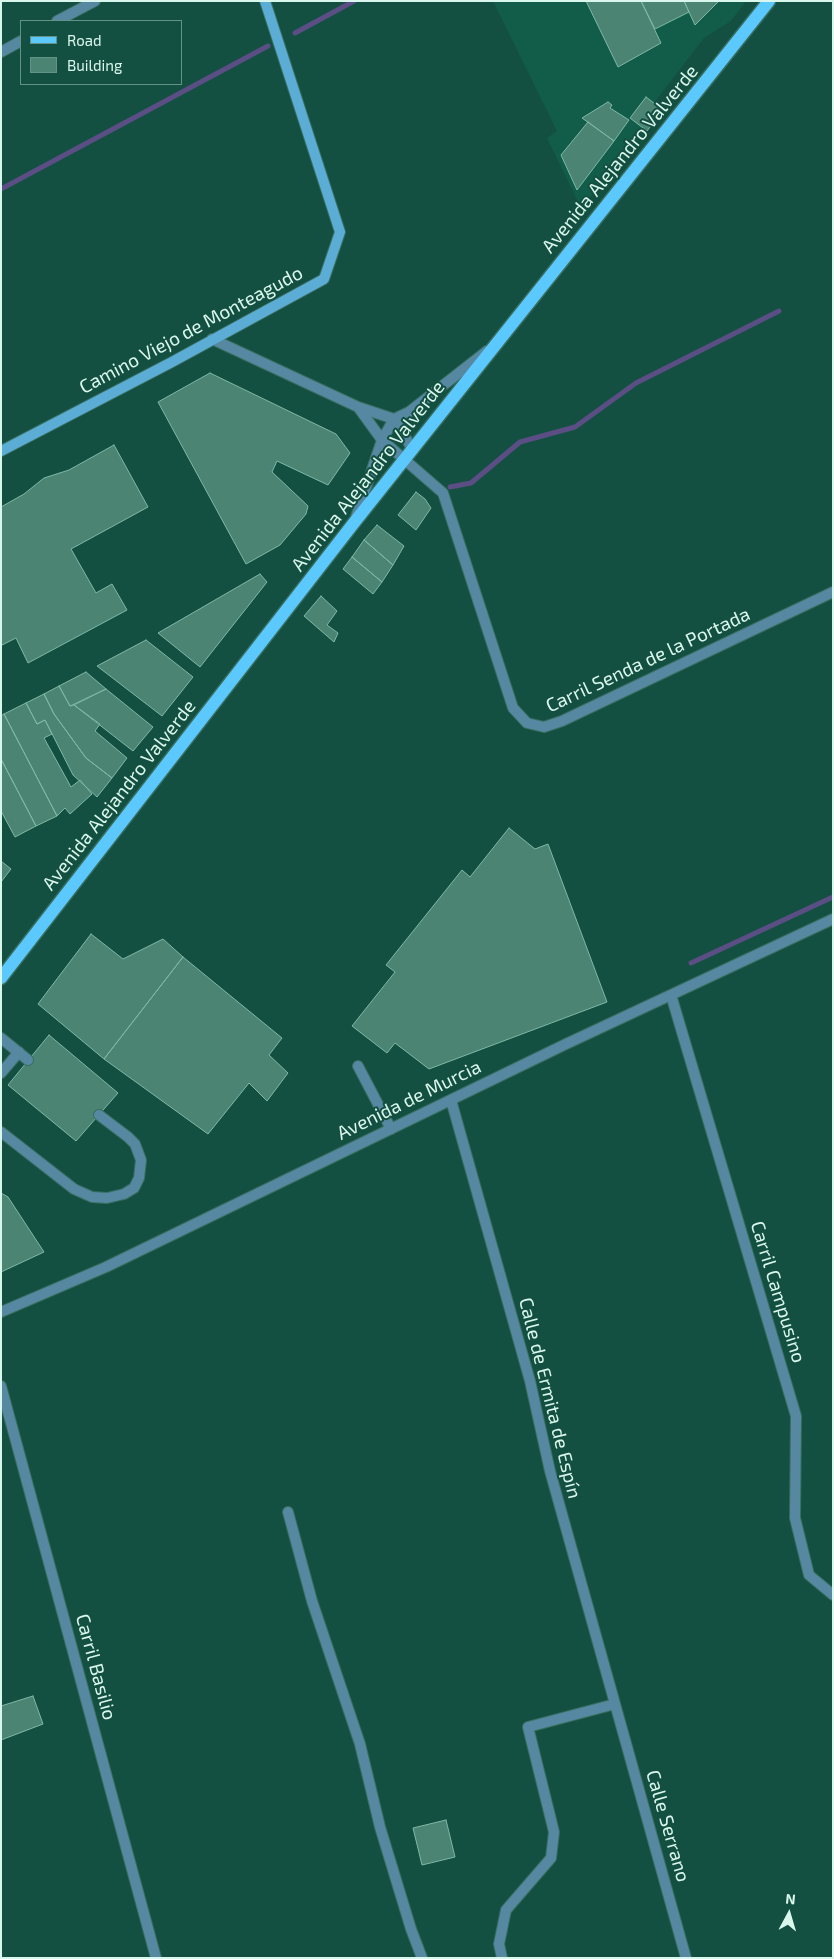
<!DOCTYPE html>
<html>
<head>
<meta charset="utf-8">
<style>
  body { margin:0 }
  #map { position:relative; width:834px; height:1959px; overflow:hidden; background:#145041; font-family:"Exo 2",sans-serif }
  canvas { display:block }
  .frame { position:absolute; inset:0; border:2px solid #daf7ed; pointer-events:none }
  .legend { position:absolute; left:20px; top:20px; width:162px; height:65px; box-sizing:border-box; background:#145041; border:1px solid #639386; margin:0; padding:6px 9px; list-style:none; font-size:15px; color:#daf7ed }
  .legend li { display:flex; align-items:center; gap:10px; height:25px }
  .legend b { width:25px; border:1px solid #639386 }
  .north { position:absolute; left:764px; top:1889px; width:50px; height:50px; -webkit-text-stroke:4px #145041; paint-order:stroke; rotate:6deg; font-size:14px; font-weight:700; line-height:20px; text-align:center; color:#daf7ed }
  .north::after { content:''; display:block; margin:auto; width:18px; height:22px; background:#daf7ed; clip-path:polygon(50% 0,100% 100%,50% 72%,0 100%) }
</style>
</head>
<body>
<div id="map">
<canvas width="834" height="1959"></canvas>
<div class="frame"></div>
<ul class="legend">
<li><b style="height:6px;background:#5bc9fe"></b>Road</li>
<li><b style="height:14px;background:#4c8473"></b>Building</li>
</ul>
<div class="north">N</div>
</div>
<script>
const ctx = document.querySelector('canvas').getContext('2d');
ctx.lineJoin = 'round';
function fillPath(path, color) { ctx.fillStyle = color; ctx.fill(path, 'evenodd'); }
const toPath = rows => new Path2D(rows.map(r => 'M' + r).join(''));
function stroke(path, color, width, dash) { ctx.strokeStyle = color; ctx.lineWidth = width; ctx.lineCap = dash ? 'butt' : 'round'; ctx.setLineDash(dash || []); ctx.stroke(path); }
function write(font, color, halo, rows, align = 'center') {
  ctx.font = font + ' "Exo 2",sans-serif'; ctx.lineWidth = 4; ctx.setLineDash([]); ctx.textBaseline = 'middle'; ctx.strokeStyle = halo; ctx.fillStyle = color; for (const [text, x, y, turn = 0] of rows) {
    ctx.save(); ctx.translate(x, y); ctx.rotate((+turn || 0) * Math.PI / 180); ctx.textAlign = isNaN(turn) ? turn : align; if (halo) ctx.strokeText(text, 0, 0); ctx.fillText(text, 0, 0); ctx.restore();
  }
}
fillPath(toPath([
  [493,1,746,1,731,21,704,38,654,103,663,110,647,131,581,208,547,138,557,131]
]), '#125c4a');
stroke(toPath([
  [295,33,354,1],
  [1,189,268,46],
  [450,487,471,483,520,442,575,427,636,383,779,311],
  [691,963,833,897]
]), '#5a4e85', 5);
const building = toPath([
  [586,1,641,1,661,43,618,67,586,1],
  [641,1,684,1,689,12,655,29,641,1],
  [684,1,719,1,695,25,684,1],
  [646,97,663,110,647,131,630,118,646,97],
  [608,102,612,105,610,108,629,120,614,141,582,118,608,102],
  [588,122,614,141,577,190,561,155,588,122],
  [210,373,336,434,350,453,328,485,277,461,272,472,308,506,306,514,280,545,246,564,158,402,210,373],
  [114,445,148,507,71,549,96,593,112,584,127,610,28,663,16,638,2,645,1,642,1,507,24,494,44,478,69,470,114,445],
  [416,492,425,499,431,508,416,530,398,515,416,492],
  [377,525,404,546,393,565,364,540,377,525],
  [364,540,393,565,382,582,352,557,364,540],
  [352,557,382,582,373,594,343,569,352,557],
  [260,574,267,582,200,667,158,633,260,574],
  [321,596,337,611,327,625,338,633,334,642,304,616,321,596],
  [146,640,193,677,162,716,97,666,146,640],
  [86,672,106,689,70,706,59,686,86,672],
  [59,686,70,706,74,705,100,724,95,731,127,758,112,778,86,758,54,714,44,694,59,686],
  [106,689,153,727,133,751,74,705,106,689],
  [44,694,54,714,86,758,112,778,97,797,73,775,45,720,37,724,26,703,44,694],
  [26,703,37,724,45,720,52,734,44,738,71,787,80,780,92,794,70,814,65,808,57,816,4,714,26,703],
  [4,714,57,816,36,826,1,759,1,716,4,714],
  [1,759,36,826,15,837,1,811,1,759],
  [509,828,535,849,548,844,607,1002,429,1069,395,1043,387,1053,352,1026,395,972,386,965,462,870,470,877,509,828],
  [1,861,11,869,1,882,1,861],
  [91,934,123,959,163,939,183,957,104,1059,38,1004,91,934],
  [183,957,282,1038,269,1055,288,1073,267,1101,249,1083,208,1134,104,1059,183,957],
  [49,1035,118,1093,76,1141,8,1085,49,1035],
  [1,1193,8,1197,44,1252,1,1272,1,1193],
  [33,1696,43,1724,1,1740,1,1706,33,1696],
  [446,1820,455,1857,422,1865,413,1828,446,1820]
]);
fillPath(building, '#4c8473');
stroke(building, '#7fb8a6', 1);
const lane = toPath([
  [1,1038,28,1060],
  [358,1066,391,1129],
  [1,1073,19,1052],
  [1,1132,74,1189,92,1197,107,1198,124,1194,134,1188,139,1178,141,1160,135,1144,128,1137,99,1115]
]);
const street = toPath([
  [57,21,95,1],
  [1,52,21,41],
  [212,339,358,407,394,419,409,412,487,351],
  [413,450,394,419,382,440,443,493,513,708,527,723,544,727,562,721,833,592],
  [356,517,382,440,358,407],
  [671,995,796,1416,795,1518,809,1575,833,1595],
  [451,1100,530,1381,550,1471,686,1958],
  [1,1312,106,1267,566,1044,833,919],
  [1,1386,156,1958],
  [288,1512,312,1601,360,1744,380,1827,411,1929,422,1958],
  [502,1958,499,1944,506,1910,551,1858,554,1832,528,1727,615,1704]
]);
const secondary = toPath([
  [1,451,172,362,324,279,340,232,265,1]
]);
const primary = toPath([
  [1,978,353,524,769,1]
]);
stroke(lane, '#386e60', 12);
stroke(street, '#386e60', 12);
stroke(secondary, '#386e60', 12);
stroke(primary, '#386e60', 15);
stroke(lane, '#5788a2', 10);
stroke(street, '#5788a2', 10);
stroke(secondary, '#5badd6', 10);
stroke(primary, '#5bc9fe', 12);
write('19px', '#daf7ed', '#145041', [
  ["Avenida Alejandro Valverde",620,159,-51],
  ["Camino Viejo de Monteagudo",191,330,-28],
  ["Avenida Alejandro Valverde",368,476,-52],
  ["Carril Senda de la Portada",648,660,-25],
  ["Avenida Alejandro Valverde",119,795,-52],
  ["Avenida de Murcia",409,1100,-26],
  ["Carril Campusino",778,1292,73],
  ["Calle de Ermita de Espín",550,1398,76],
  ["Carril Basilio",96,1667,75],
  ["Calle Serrano",668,1826,74]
]);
</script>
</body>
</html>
